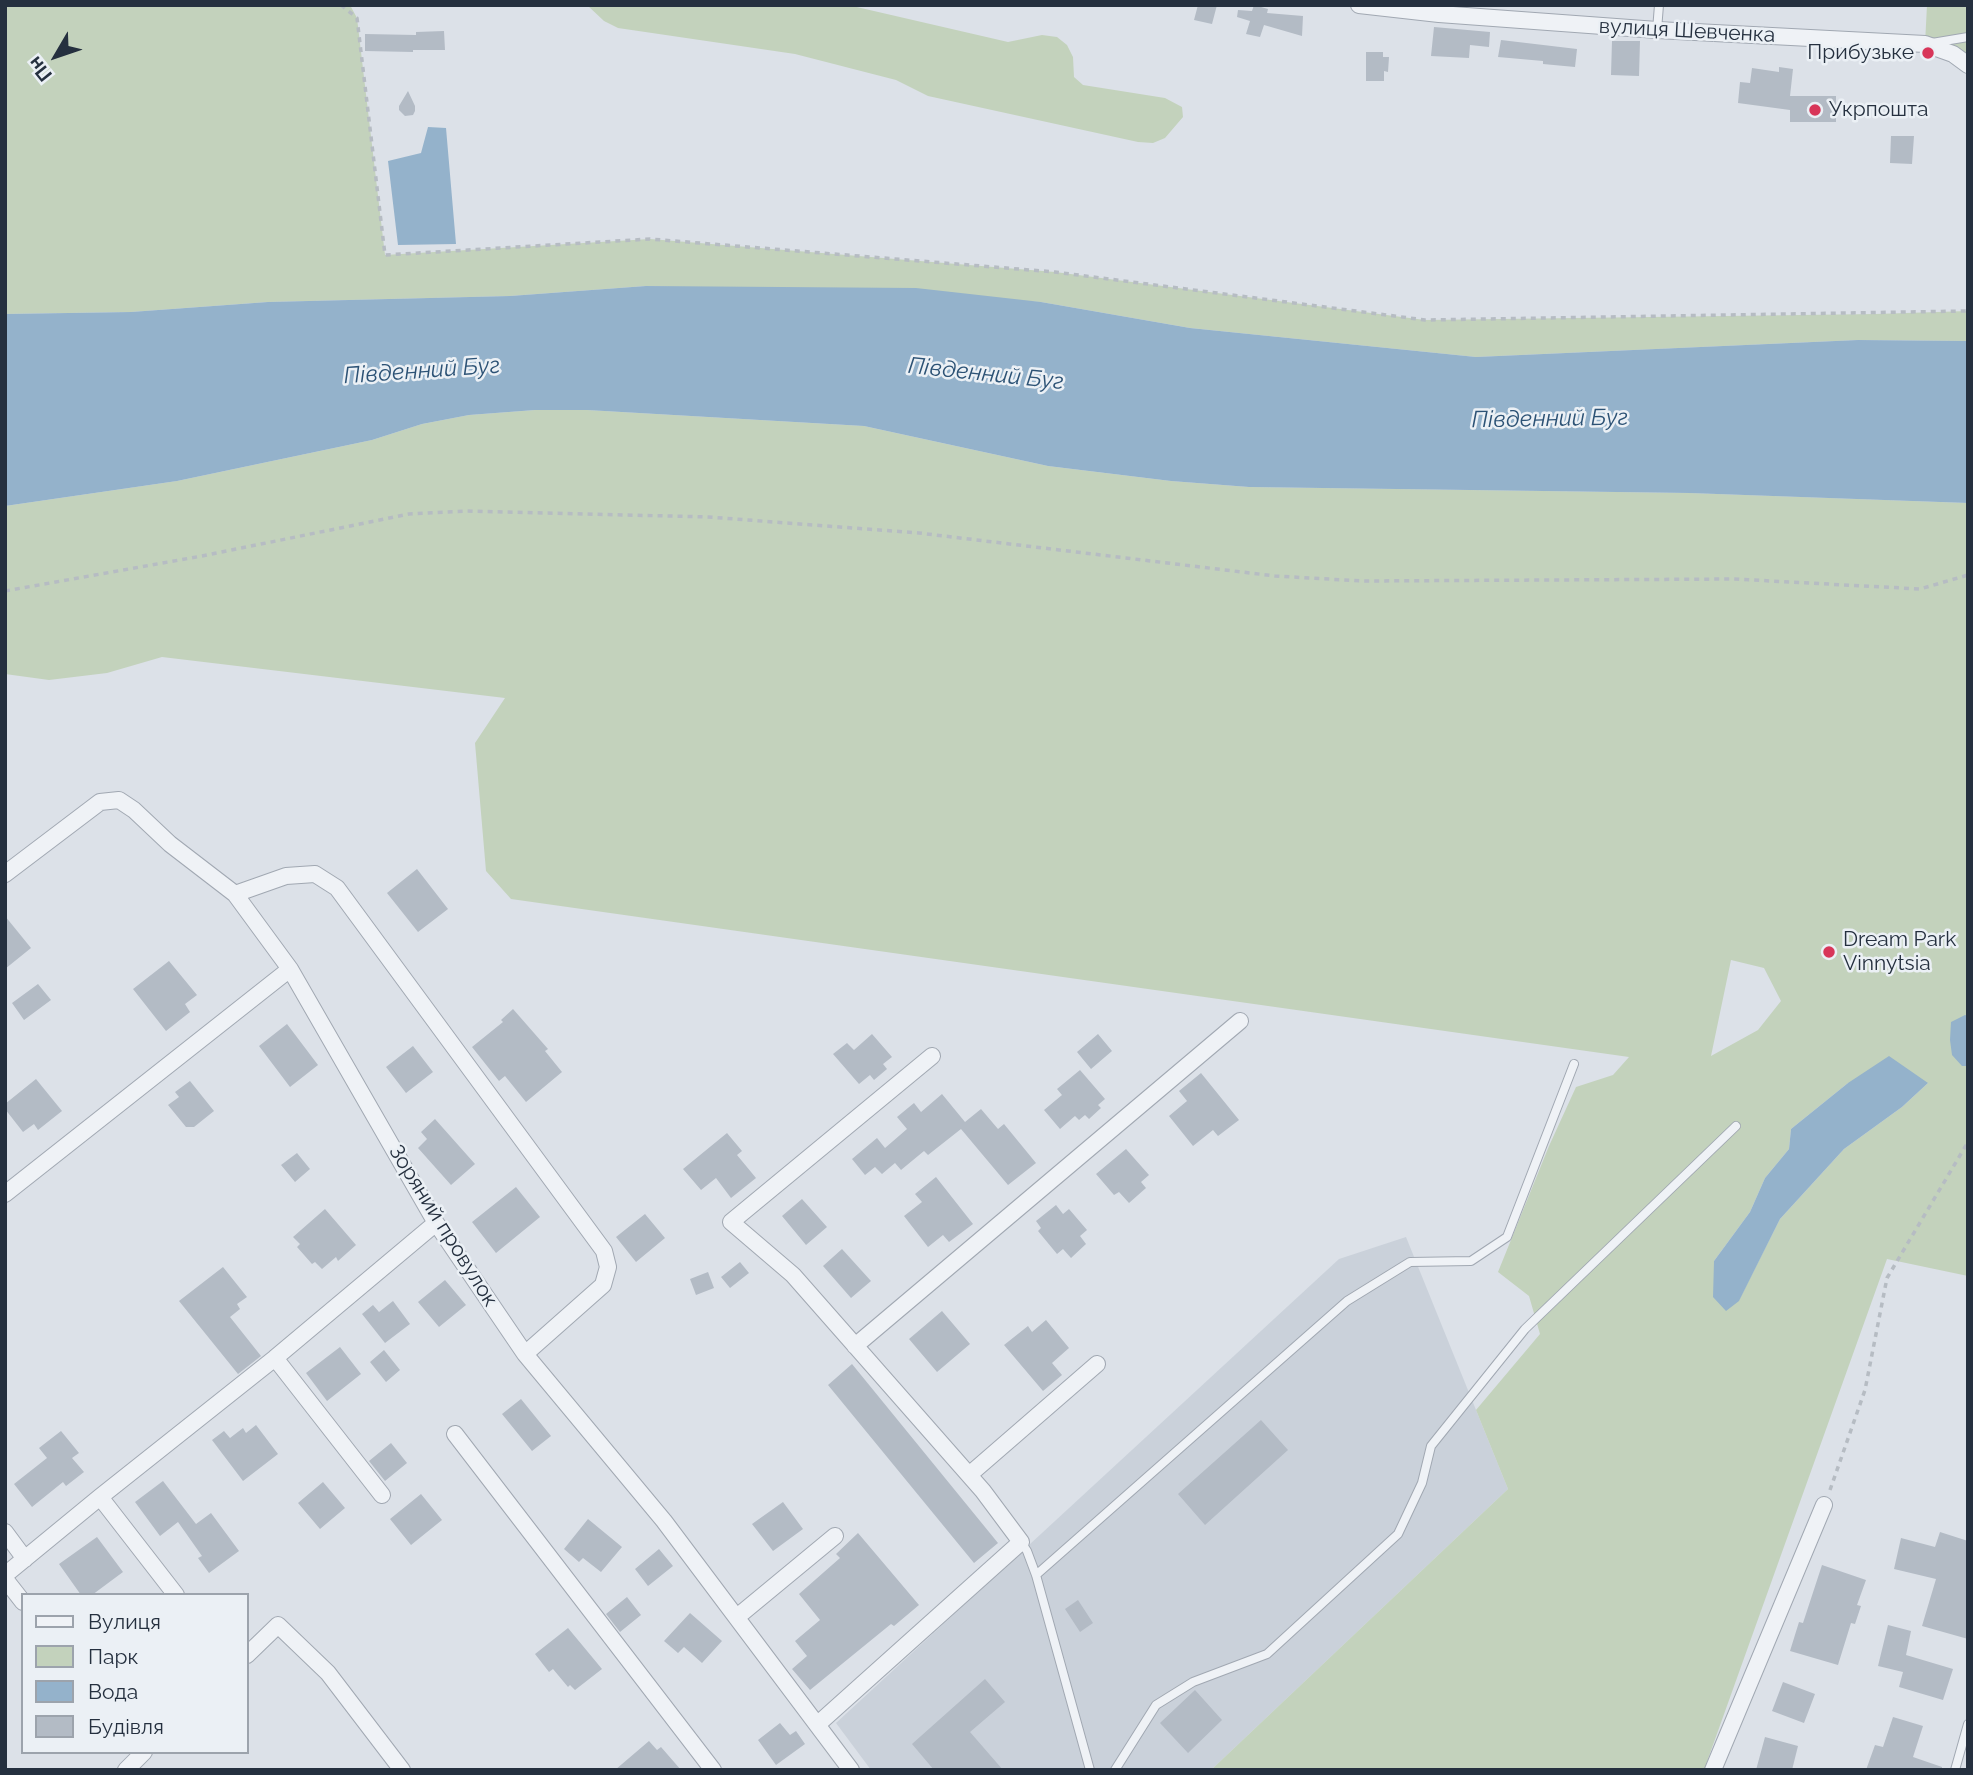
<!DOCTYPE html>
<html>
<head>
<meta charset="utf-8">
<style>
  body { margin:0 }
  #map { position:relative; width:1973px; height:1775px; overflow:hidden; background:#dce1e8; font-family:Raleway,sans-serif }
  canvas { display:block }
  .frame { position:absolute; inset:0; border:7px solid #25303f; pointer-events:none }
  .legend { position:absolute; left:21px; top:1593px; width:228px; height:161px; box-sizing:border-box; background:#ebf0f5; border:2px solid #9ca3ac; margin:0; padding:9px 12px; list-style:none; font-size:21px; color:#25303f }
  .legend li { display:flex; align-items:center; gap:14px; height:35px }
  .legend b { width:35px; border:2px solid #9ca3ac }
  .north { position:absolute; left:21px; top:21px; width:70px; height:70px; -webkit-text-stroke:5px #ebf0f5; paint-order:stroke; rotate:231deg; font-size:19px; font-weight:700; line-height:28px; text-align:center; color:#25303f }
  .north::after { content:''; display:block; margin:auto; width:24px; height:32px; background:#25303f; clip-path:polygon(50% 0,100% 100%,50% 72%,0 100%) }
</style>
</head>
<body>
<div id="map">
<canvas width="1973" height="1775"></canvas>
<div class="frame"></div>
<ul class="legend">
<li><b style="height:9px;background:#eff2f6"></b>Вулиця</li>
<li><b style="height:19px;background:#c3d2bc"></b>Парк</li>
<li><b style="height:19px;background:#94b2cb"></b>Вода</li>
<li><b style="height:19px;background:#b3bbc5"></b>Будівля</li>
</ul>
<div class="north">Пн</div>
</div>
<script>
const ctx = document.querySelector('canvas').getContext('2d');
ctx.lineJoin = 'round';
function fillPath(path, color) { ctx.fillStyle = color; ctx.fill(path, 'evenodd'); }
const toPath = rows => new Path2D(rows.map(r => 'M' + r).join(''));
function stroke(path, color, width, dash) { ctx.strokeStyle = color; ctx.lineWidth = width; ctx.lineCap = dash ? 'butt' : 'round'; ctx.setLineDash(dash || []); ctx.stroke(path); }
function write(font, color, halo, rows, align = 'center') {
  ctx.font = font + ' Raleway,sans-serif'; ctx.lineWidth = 5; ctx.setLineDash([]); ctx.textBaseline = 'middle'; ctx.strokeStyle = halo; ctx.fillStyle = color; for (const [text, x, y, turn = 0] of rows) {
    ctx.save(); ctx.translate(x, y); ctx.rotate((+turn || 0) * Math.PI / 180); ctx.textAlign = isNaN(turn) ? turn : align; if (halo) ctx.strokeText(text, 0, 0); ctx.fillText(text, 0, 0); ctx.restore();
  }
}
fillPath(toPath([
  [1406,1237,1508,1489,1211,1770,871,1770,836,1723,1339,1259]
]), '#cad1da');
fillPath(toPath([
  [5,5,350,5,357,18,385,255,650,239,1055,272,1425,320,1875,314,1968,311,1968,341,1858,340,1476,357,1190,328,1041,302,646,286,510,296,268,302,131,312,5,314],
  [587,5,848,5,1008,42,1042,35,1057,37,1067,45,1073,57,1074,77,1083,85,1165,98,1182,107,1183,117,1165,138,1153,143,1138,142,928,96,896,80,795,54,618,28,604,21],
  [1927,5,1968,5,1968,65,1925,44],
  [535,410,587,410,864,426,1048,466,1171,481,1249,487,1690,493,1968,503,1968,1276,1887,1259,1704,1770,1211,1770,1508,1489,1476,1410,1540,1334,1529,1296,1498,1272,1549,1146,1576,1087,1613,1075,1629,1057,511,899,486,871,475,743,505,698,162,657,107,673,49,680,5,674,5,506,177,481,372,440,422,424,469,415],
  [1731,960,1764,968,1781,1001,1758,1030,1711,1056],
  [1848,1083,1928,1083,1902,1107,1844,1149,1780,1219,1739,1300,1714,1261,1750,1212,1765,1178,1789,1149,1791,1129]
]), '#c3d2bc');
fillPath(toPath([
  [428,127,446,128,456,244,398,245,388,161,421,153],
  [646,286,916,288,1041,302,1190,328,1476,357,1858,340,1968,341,1968,503,1689,493,1249,487,1171,481,1048,466,864,426,587,410,535,410,469,415,422,424,372,440,177,481,5,506,5,314,131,312,268,302,510,296],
  [1965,1015,1968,1016,1968,1066,1962,1066,1952,1055,1950,1040,1951,1022],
  [1889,1056,1928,1083,1902,1107,1844,1149,1780,1219,1739,1301,1726,1311,1713,1297,1714,1261,1750,1212,1765,1178,1789,1149,1791,1129,1848,1083]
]), '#94b2cb');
fillPath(toPath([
  [1198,5,1217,5,1212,24,1194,20],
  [1254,5,1268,9,1267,13,1303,16,1302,36,1264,25,1260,37,1246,34,1250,21,1237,17,1238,10,1252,11],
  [1434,27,1490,32,1489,47,1470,45,1469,58,1431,56],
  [444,31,445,50,413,50,413,52,365,51,365,34,416,35,416,32],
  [1501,40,1577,49,1575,67,1543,64,1543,61,1498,57],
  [1612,41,1640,41,1639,76,1611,75],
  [1366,52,1383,52,1383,57,1389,57,1388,72,1384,71,1384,81,1366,81],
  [1779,67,1793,69,1790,96,1836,96,1836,122,1790,122,1790,110,1738,103,1740,82,1750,83,1752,68,1779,72],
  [408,91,415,106,415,111,413,115,405,116,399,110,399,106],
  [1891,136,1914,136,1912,164,1890,163],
  [417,869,448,909,418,932,387,893],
  [5,916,31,948,5,969],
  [169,961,197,995,185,1004,190,1012,166,1031,133,989],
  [38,984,51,1000,24,1020,12,1003],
  [513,1009,548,1049,545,1051,562,1072,526,1102,505,1076,499,1081,472,1047,503,1022,501,1020],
  [287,1024,318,1065,290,1087,259,1046],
  [872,1034,892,1057,883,1064,887,1069,874,1080,870,1075,859,1084,833,1054,847,1043,854,1050],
  [1098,1034,1112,1051,1091,1069,1077,1052],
  [413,1046,433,1072,406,1093,386,1067],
  [1080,1070,1105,1099,1098,1105,1101,1108,1089,1119,1085,1115,1079,1120,1075,1116,1060,1129,1044,1110,1062,1095,1057,1089],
  [1201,1073,1239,1120,1218,1136,1213,1130,1193,1146,1169,1116,1187,1101,1179,1091],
  [36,1079,62,1111,38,1130,34,1124,23,1132,5,1109,5,1104],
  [190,1081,214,1111,194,1127,186,1127,168,1105,179,1097,175,1092],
  [942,1094,965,1122,981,1109,998,1129,1004,1124,1036,1163,1008,1185,961,1129,928,1155,924,1151,901,1170,895,1163,882,1174,875,1167,865,1175,852,1159,877,1138,885,1148,907,1129,897,1117,914,1103,921,1112],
  [435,1119,475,1164,451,1185,418,1148,427,1139,421,1132],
  [727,1133,742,1151,737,1155,756,1178,731,1198,716,1178,701,1190,683,1169],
  [1126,1149,1149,1175,1141,1182,1146,1188,1129,1203,1119,1192,1114,1195,1096,1174],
  [297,1153,310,1169,295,1182,281,1165],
  [936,1177,973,1224,949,1242,943,1235,928,1247,904,1216,922,1202,915,1194],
  [516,1187,540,1217,496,1253,472,1222],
  [802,1199,827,1227,806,1245,782,1216],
  [1056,1205,1063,1214,1069,1209,1087,1230,1080,1236,1086,1244,1071,1258,1063,1249,1057,1254,1038,1231,1041,1228,1036,1221],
  [325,1209,356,1245,338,1261,336,1257,322,1269,315,1262,312,1264,297,1247,300,1244,293,1237],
  [645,1214,665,1238,636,1262,616,1237],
  [842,1249,871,1281,851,1298,823,1266],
  [740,1262,749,1273,730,1288,721,1277],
  [223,1267,247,1297,237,1304,240,1309,230,1317,261,1356,238,1374,179,1301],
  [708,1272,714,1288,696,1295,690,1279],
  [445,1280,466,1305,439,1327,418,1302],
  [393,1301,410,1324,385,1343,362,1314,373,1305,379,1312],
  [942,1311,970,1344,937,1372,909,1339],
  [1046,1320,1069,1348,1052,1363,1062,1375,1043,1391,1004,1345,1028,1326,1032,1332],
  [340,1347,361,1374,327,1401,306,1373],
  [384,1350,400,1370,386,1382,370,1362],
  [852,1364,998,1543,974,1563,828,1385],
  [521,1399,551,1436,532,1451,502,1414],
  [1261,1420,1288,1450,1205,1525,1178,1494],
  [256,1425,278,1454,243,1481,212,1440,224,1431,230,1438,243,1428,246,1433],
  [61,1431,79,1453,72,1458,84,1472,66,1486,63,1482,32,1507,14,1484,47,1458,39,1448],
  [391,1443,407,1463,385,1481,369,1461],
  [163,1481,196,1524,211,1513,239,1551,209,1573,198,1558,202,1556,178,1522,160,1536,135,1502],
  [323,1482,345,1508,320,1529,298,1503],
  [421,1494,442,1520,411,1545,390,1519],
  [783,1502,803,1529,773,1551,752,1524],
  [588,1519,622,1547,601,1572,583,1558,579,1562,564,1549],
  [1940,1532,1968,1541,1968,1639,1922,1626,1936,1579,1894,1569,1901,1538,1935,1547],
  [858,1533,919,1605,894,1626,891,1624,810,1690,792,1669,807,1656,795,1641,820,1620,799,1594,840,1558,836,1554],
  [97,1537,123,1572,92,1595,81,1595,59,1564],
  [659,1549,673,1566,648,1586,635,1569],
  [1822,1565,1866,1580,1857,1605,1861,1606,1855,1624,1851,1623,1838,1665,1790,1651,1799,1622,1803,1623],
  [627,1597,641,1615,620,1632,606,1614],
  [1078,1600,1093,1623,1080,1632,1065,1609],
  [690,1613,722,1641,702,1663,684,1647,678,1653,664,1641],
  [1888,1625,1911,1631,1906,1655,1953,1669,1943,1700,1899,1687,1903,1672,1878,1666],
  [568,1628,602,1669,575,1690,570,1685,568,1687,553,1669,549,1672,535,1654],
  [985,1679,1005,1702,970,1732,1003,1770,934,1770,912,1744],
  [1783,1682,1815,1694,1804,1723,1772,1711],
  [1195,1690,1222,1720,1188,1753,1160,1723],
  [1893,1717,1923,1726,1913,1757,1942,1767,1942,1770,1866,1770,1875,1745,1883,1747],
  [780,1723,790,1735,796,1731,805,1744,776,1765,758,1740],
  [1765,1737,1798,1746,1792,1770,1756,1770],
  [649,1741,657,1750,661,1747,681,1770,615,1770]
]), '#b3bbc5');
const lane = toPath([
  [1657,30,1659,5],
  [1932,43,1968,37],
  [1021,1542,1027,1551,1036,1575,1090,1770],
  [1036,1575,1347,1301,1410,1262,1471,1261,1507,1237,1574,1064],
  [1115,1770,1156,1705,1193,1682,1267,1654,1398,1534,1422,1483,1431,1446,1525,1329,1736,1126],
  [1955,1770,1968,1724]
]);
const street = toPath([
  [1359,5,1439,14,1657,30,1925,44,1953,54,1968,65],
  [5,874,100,802,119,800,134,810,170,844,235,894,290,969,436,1223,525,1354,664,1521,851,1770],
  [235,894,286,876,315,874,337,888,604,1251,608,1267,603,1285,525,1354],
  [5,1194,290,969],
  [855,1346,1240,1021],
  [275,1358,382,1495],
  [455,1434,713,1770],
  [969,1475,1097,1364],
  [100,1497,176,1595],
  [5,1532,25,1559],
  [5,1575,100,1497,275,1358,436,1223],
  [5,1579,23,1602],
  [737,1617,835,1536],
  [247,1655,278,1625,328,1673,402,1770],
  [818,1724,1021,1542,983,1491,793,1275,731,1222,932,1056],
  [126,1770,144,1752],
  [1713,1770,1824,1505]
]);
stroke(lane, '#a1a8b2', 10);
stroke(street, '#a1a8b2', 18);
stroke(toPath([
  [341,5,357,18,385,255,650,239,1055,272,1425,320,1968,311],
  [5,591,202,556,409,514,466,511,708,517,919,533,1275,576,1362,581,1734,579,1920,589,1968,575],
  [1830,1490,1865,1390,1887,1278,1968,1142]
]), '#b6bcc3', 3.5, [5, 5]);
stroke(lane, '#eff2f6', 8);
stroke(street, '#eff2f6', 16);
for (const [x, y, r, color] of [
  [1928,53,7,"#d83659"],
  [1815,110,7,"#d83659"],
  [1829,952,7,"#d83659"]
]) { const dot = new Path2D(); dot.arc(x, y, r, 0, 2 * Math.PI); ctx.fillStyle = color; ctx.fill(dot); stroke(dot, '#ebf0f5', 2.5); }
write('21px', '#25303f', '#ebf0f5', [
  ["вулиця Шевченка",1687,31,3],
  ["Зоряний провулок",443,1226,58]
]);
write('21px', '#25303f', '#ebf0f5', [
  ["Прибузьке",1914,53,"right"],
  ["Укрпошта",1829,110],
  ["Dream Park",1843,940],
  ["Vinnytsia",1843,964]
], 'left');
write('italic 23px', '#2c5275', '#ebf0f5', [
  ["Південний Буг",422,371,-4],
  ["Південний Буг",986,374,6],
  ["Південний Буг",1550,419,-1]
]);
</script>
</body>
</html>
